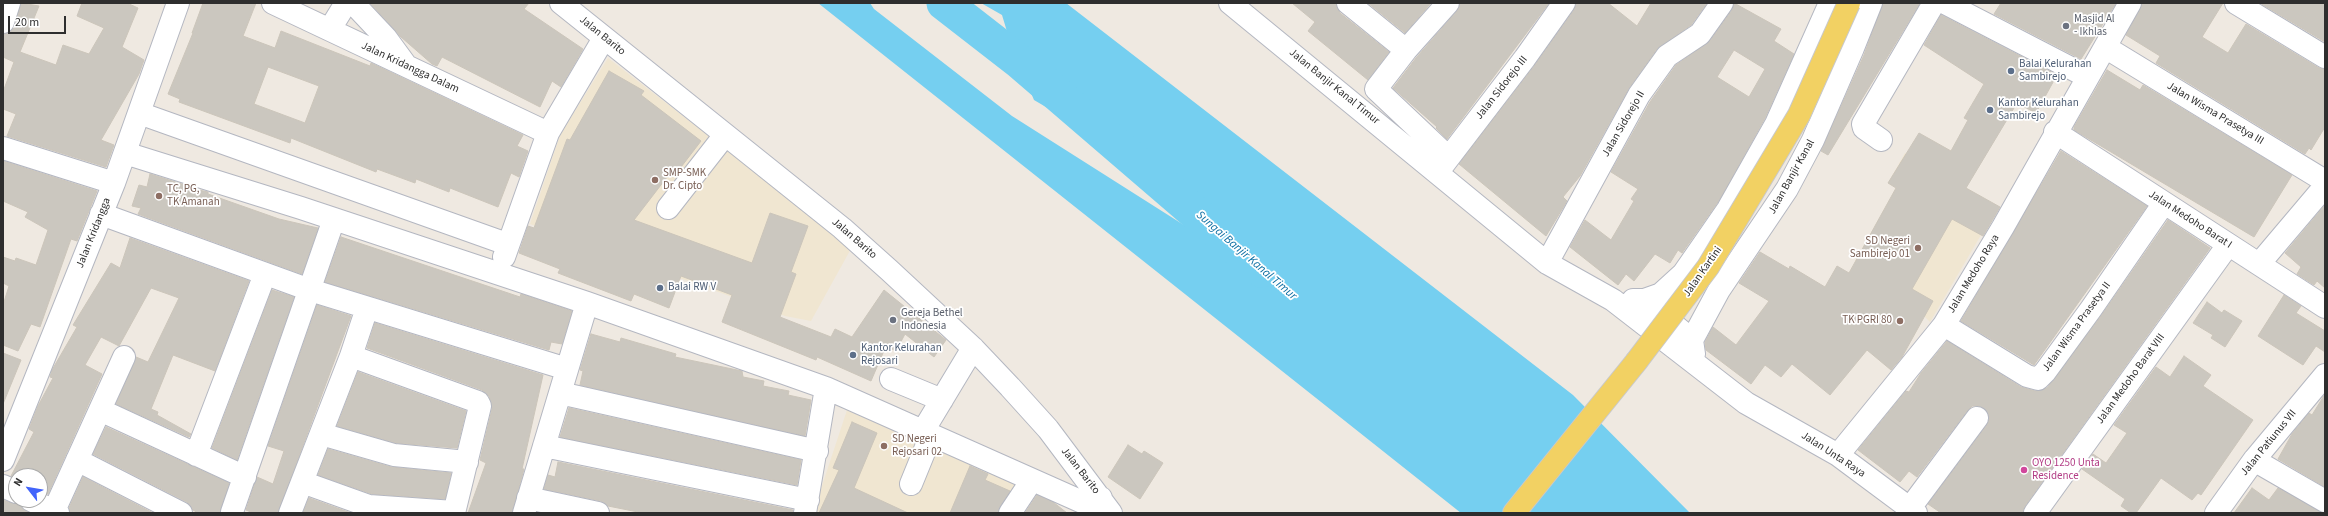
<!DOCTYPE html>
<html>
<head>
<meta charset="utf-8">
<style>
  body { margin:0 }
  #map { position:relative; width:2328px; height:516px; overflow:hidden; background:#efe9e1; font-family:"Source Sans 3",sans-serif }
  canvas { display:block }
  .frame { position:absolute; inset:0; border:4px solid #2e2e2e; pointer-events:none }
  .north { position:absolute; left:8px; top:468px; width:40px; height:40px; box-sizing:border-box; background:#fff; border:1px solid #ababab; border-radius:50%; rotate:301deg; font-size:11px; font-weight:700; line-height:16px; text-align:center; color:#2e2e2e }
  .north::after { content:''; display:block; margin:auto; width:14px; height:18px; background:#4264fb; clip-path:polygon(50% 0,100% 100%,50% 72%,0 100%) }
  .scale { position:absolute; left:8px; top:16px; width:58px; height:18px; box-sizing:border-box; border:2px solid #2e2e2e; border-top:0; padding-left:5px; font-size:12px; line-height:14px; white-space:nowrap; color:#2e2e2e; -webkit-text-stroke:3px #fff; paint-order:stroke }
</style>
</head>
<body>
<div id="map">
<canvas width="2328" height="516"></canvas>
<div class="frame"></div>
<div class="north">N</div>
<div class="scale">20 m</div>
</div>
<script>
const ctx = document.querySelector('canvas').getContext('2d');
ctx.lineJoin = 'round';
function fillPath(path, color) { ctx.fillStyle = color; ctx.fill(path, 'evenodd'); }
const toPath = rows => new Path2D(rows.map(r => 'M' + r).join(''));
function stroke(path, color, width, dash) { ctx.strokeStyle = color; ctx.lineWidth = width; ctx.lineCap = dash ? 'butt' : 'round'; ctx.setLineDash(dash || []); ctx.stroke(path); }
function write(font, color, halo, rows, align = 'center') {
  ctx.font = font + ' "Source Sans 3",sans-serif'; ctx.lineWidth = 3.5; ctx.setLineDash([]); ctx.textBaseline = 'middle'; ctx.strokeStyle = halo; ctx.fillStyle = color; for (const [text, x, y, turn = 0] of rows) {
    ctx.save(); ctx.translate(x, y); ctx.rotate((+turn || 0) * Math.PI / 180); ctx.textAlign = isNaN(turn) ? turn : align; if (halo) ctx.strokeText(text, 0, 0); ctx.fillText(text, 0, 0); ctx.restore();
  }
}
fillPath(toPath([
  [608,58,852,247,811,321,785,316,530,224,560,135],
  [1905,153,1998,206,1930,322,1886,278,1855,261,1896,188,1888,183],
  [847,410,1020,482,1005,513,819,513,814,510]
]), '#f0e6d1');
fillPath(toPath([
  [818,3,870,3,874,9,1012,116,1228,253,1222,227,1178,206,1152,184,1135,150,1120,139,1063,117,1034,100,1012,48,1002,15,981,3,1066,3,1573,395,1690,513,1461,513]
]), '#75cff0');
stroke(toPath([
  [944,3,1020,62,1262,270]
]), '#75cff0', 35);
const building = toPath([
  [21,3,39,6,20,52,56,65,63,45,89,54,104,28,77,16,82,3,127,3,138,8,122,47,144,60,139,74,101,140,114,145,106,167,7,136,16,114,3,109,3,92,14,62,3,57,3,34,11,31,15,26,21,3],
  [203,3,256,3,243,36,275,48,281,31,370,66,371,63,523,135,517,146,528,151,519,177,511,173,498,207,450,188,449,192,416,179,415,183,377,169,376,172,291,138,290,143,179,102,180,99,168,94,193,33,192,33,203,3],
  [268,67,319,86,305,123,254,104,268,67],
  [370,3,529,3,524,9,583,49,561,87,552,81,540,107,442,57,437,66,432,64,401,37,370,3],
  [1292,3,1336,3,1340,13,1389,52,1368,80,1308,31,1315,22,1292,3],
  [1368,3,1431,3,1405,33,1368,3],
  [1460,3,1549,3,1447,139,1436,128,1437,127,1393,88,1416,58,1457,11,1460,3],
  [1576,3,1608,3,1637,26,1651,3,1707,3,1691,25,1657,49,1629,88,1580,176,1563,197,1567,201,1546,236,1459,164,1535,65,1574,10,1576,3],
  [1734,3,1781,29,1774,41,1794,54,1765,118,1720,199,1682,253,1678,250,1670,263,1655,254,1634,281,1626,274,1618,285,1570,247,1585,220,1611,240,1634,201,1631,199,1638,189,1611,172,1650,102,1676,65,1710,41,1732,10,1734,3],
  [1734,50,1765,69,1749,97,1717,77,1734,50],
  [1883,3,1920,3,1828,155,1821,151,1864,55,1883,3],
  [2001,3,2116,3,2081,59,1994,14,2001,3],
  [2142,3,2223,3,2202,37,2228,53,2246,24,2319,68,2325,69,2325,127,2311,150,2309,148,2305,154,2156,63,2160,56,2126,35,2142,3],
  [2260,3,2325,3,2325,42,2260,3],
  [1941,15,2057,75,2036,113,2017,103,1966,188,2000,207,1983,236,1952,219,1912,289,1933,301,1902,357,1891,370,1867,350,1830,395,1792,364,1781,377,1765,365,1751,384,1706,350,1705,342,1713,327,1736,345,1769,301,1739,283,1760,252,1789,269,1790,266,1825,287,1837,266,1849,273,1896,188,1888,183,1919,133,1951,151,1968,120,1964,118,1984,84,1924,45,1941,15],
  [2107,70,2140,90,2143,85,2292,175,2254,237,2074,130,2074,127,2107,70],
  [609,71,644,91,641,95,701,141,678,171,674,168,634,220,752,263,770,213,808,226,791,272,796,274,780,317,831,337,835,329,852,337,884,290,946,340,934,357,905,334,896,351,886,346,871,381,817,357,816,360,722,322,732,295,681,276,669,308,634,294,631,301,558,273,560,269,519,253,528,226,534,228,567,139,570,140,609,71],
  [2061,151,2147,206,2034,365,1961,321,2061,151],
  [3,161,97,191,77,241,71,239,40,327,31,324,18,351,3,345,3,305,9,286,3,283,3,257,15,261,16,258,36,265,48,230,25,217,28,212,3,201,3,161],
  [150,174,185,185,185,187,208,192,208,194,279,219,318,228,302,274,138,214,141,208,132,206,139,185,147,187,150,174],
  [2325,205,2325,288,2317,281,2314,285,2297,274,2301,267,2285,253,2325,205],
  [2168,220,2210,248,2025,506,2023,513,1941,513,1928,504,1987,425,1989,419,1988,413,1979,406,1972,406,1967,411,1917,477,1909,471,1900,482,1858,450,1906,391,1909,392,1921,373,1947,341,2021,387,2035,391,2047,388,2101,316,2168,220],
  [341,237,520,297,521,294,572,311,562,344,551,342,549,350,325,282,341,237],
  [130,238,249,281,215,371,173,355,151,409,158,412,157,415,191,434,189,437,116,404,136,357,148,362,179,298,151,288,119,346,101,337,85,365,102,374,48,494,40,490,40,476,16,476,16,478,11,476,34,432,29,429,38,406,53,378,50,377,52,370,77,327,73,325,111,263,120,268,130,238],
  [272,290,294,297,237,460,212,448,272,290],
  [2284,295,2301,306,2296,313,2325,331,2325,352,2316,346,2303,365,2258,336,2284,295],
  [2207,302,2222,313,2224,310,2242,321,2225,347,2211,338,2213,335,2193,323,2207,302],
  [317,305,351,316,278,513,253,513,246,510,257,477,273,484,284,451,268,446,317,305],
  [375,323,543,375,522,469,524,469,512,513,468,513,486,463,480,460,492,409,489,396,482,390,367,348,375,323],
  [591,334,620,342,621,338,676,354,675,357,742,371,743,377,764,381,763,386,789,391,788,395,811,400,805,436,580,385,583,371,580,370,591,334],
  [3,353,21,360,3,404,3,353],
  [2184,356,2211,375,2203,386,2253,420,2201,495,2198,493,2192,500,2161,478,2136,513,2131,513,2121,506,2125,499,2082,469,2093,454,2106,463,2127,433,2114,425,2156,367,2170,377,2184,356],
  [358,372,466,411,457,448,396,443,337,426,358,372],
  [2325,394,2325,487,2278,459,2292,434,2309,413,2312,415,2325,394],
  [569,408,801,460,797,485,560,437,569,408],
  [852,422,877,433,854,488,908,513,819,513,839,470,833,468,852,422],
  [106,427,229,483,220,513,198,513,193,510,187,502,93,454,106,427],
  [1128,445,1142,454,1144,451,1163,463,1140,499,1108,477,1128,445],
  [328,449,391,467,451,473,445,499,372,494,318,475,328,449],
  [558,462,793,510,793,513,643,513,608,506,601,501,544,489,548,475,555,477,558,462],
  [970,466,988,474,985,480,1010,491,998,513,950,513,970,466],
  [83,477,153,513,70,513,69,508,83,477],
  [2252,488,2269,500,2278,488,2323,513,2234,513,2252,488],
  [1037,495,1053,502,1067,513,1025,513,1037,495],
  [309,498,351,513,303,513,309,498],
  [3,500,11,503,19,504,29,513,3,513,3,500]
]);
fillPath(building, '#cbc7bf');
stroke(building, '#cbc5ba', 1);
const minor = toPath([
  [273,3,548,133],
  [353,3,386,38,405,64],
  [561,3,842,228,889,270,973,348,1010,387,1048,429,1111,513],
  [1230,3,1547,263,1613,300,1746,403,1838,455,1916,513],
  [1348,3,1406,50],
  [1448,3,1406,50,1376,89,1448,157],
  [1945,3,2088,77],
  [2236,3,2325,57],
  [3,22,9,3],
  [330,29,346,3],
  [2105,47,2325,181],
  [139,113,507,244],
  [2055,132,2325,307],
  [1881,140,1864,128,1863,124,1934,3],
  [3,148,114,183],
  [125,153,301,208,587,303,826,388,1089,505,1101,498],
  [1440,169,1525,58,1564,3],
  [668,208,725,135],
  [101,214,310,290,567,369],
  [504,257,548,133,604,38],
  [1547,263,1639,95,1667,56,1700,34,1722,3],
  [2259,264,2325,186],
  [1633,300,1644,300,1692,340,1694,354],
  [1644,300,1661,294,1683,274,1728,209,1776,124,1830,3],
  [1944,325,2027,376,2038,379,2045,372,2091,309,2164,203],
  [1692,340,1719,290,1787,189,1813,140,1853,48,1871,3],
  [351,356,478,402,480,406,454,513],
  [891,379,942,400],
  [560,393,817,451],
  [100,410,245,477],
  [923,431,973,348],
  [321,434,394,455,467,462],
  [544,446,808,500],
  [196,455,265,274],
  [1838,455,1944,325,2003,227,2130,3],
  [3,460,114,183,178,3],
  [77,460,181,513],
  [2254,460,2325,501],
  [302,482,369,506,454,512],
  [911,484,931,435],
  [3,486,16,492],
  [528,498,598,513],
  [31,500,58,513],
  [1910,508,1977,418],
  [232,512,334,219],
  [53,513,124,357],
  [290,513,351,356,367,308],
  [524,513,587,303],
  [805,513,826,388],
  [1010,513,1032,480],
  [2035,513,2228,245],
  [2216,513,2254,460,2325,375]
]);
const major = toPath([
  [1514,513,1636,362]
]);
stroke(minor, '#b4b7c1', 24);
stroke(major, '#c9c9c9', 24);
stroke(minor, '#fff', 22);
stroke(major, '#f2d163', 22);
const majorBridge = toPath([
  [1636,362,1708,267,1799,115,1849,3]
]);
stroke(majorBridge, '#c9c9c9', 24, []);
stroke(majorBridge, '#f2d163', 22);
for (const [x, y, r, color] of [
  [2066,26,4,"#6b7280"],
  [2011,71,4,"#5c6f8a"],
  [1990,110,4,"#5c6f8a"],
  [655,180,4,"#8d6e63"],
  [159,196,4,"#8d6e63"],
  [1918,248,4,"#8d6e63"],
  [660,288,4,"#5c6f8a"],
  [893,320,4,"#6b7280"],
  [1900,321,4,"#8d6e63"],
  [853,355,4,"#5c6f8a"],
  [884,446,4,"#8d6e63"],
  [2024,470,4,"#d1479c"]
]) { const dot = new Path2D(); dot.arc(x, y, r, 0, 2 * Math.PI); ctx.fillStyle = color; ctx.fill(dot); stroke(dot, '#fff', 1.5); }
write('11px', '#5b616d', '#fff', [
  ["Masjid Al",2074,20],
  ["- Ikhlas",2074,33],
  ["Gereja Bethel",901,314],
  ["Indonesia",901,327]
], 'left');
write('11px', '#2e2e2e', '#fff', [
  ["Jalan Barito",602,36,39],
  ["Jalan Kridangga Dalam",410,68,25],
  ["Jalan Banjir Kanal Timur",1334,87,39],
  ["Jalan Sidorejo III",1502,88,-52],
  ["Jalan Wisma Prasetya III",2215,114,31],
  ["Jalan Sidorejo II",1624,124,-60],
  ["Jalan Banjir Kanal",1792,177,-61],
  ["Jalan Medoho Barat I",2190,220,33],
  ["Jalan Kridangga",94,233,-68],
  ["Jalan Barito",854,239,41],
  ["Jalan Kartini",1703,272,-55],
  ["Jalan Medoho Raya",1974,274,-59],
  ["Jalan Wisma Prasetya II",2077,327,-54],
  ["Jalan Medoho Barat VIII",2131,379,-54],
  ["Jalan Patiunus VII",2269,443,-51],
  ["Jalan Unta Raya",1833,455,33],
  ["Jalan Barito",1080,471,52]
]);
write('11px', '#4e5e75', '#fff', [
  ["Balai Kelurahan",2019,65],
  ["Sambirejo",2019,78],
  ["Kantor Kelurahan",1998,104],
  ["Sambirejo",1998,117],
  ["Balai RW V",668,288],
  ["Kantor Kelurahan",861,349],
  ["Rejosari",861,362]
], 'left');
write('11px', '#785e54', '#fff', [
  ["SMP-SMK",663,174],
  ["Dr. Cipto",663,187],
  ["TC, PG,",167,190],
  ["TK Amanah",167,203],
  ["SD Negeri",1910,242,"right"],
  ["Sambirejo 01",1910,255,"right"],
  ["TK PGRI 80",1892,321,"right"],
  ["SD Negeri",892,440],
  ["Rejosari 02",892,453]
], 'left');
write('11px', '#b23c85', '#fff', [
  ["OYO 1250 Unta",2032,464],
  ["Residence",2032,477]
], 'left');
write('italic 12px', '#0d6fa3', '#fff', [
  ["Sungai Banjir Kanal Timur",1246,256,41]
]);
</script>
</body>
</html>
